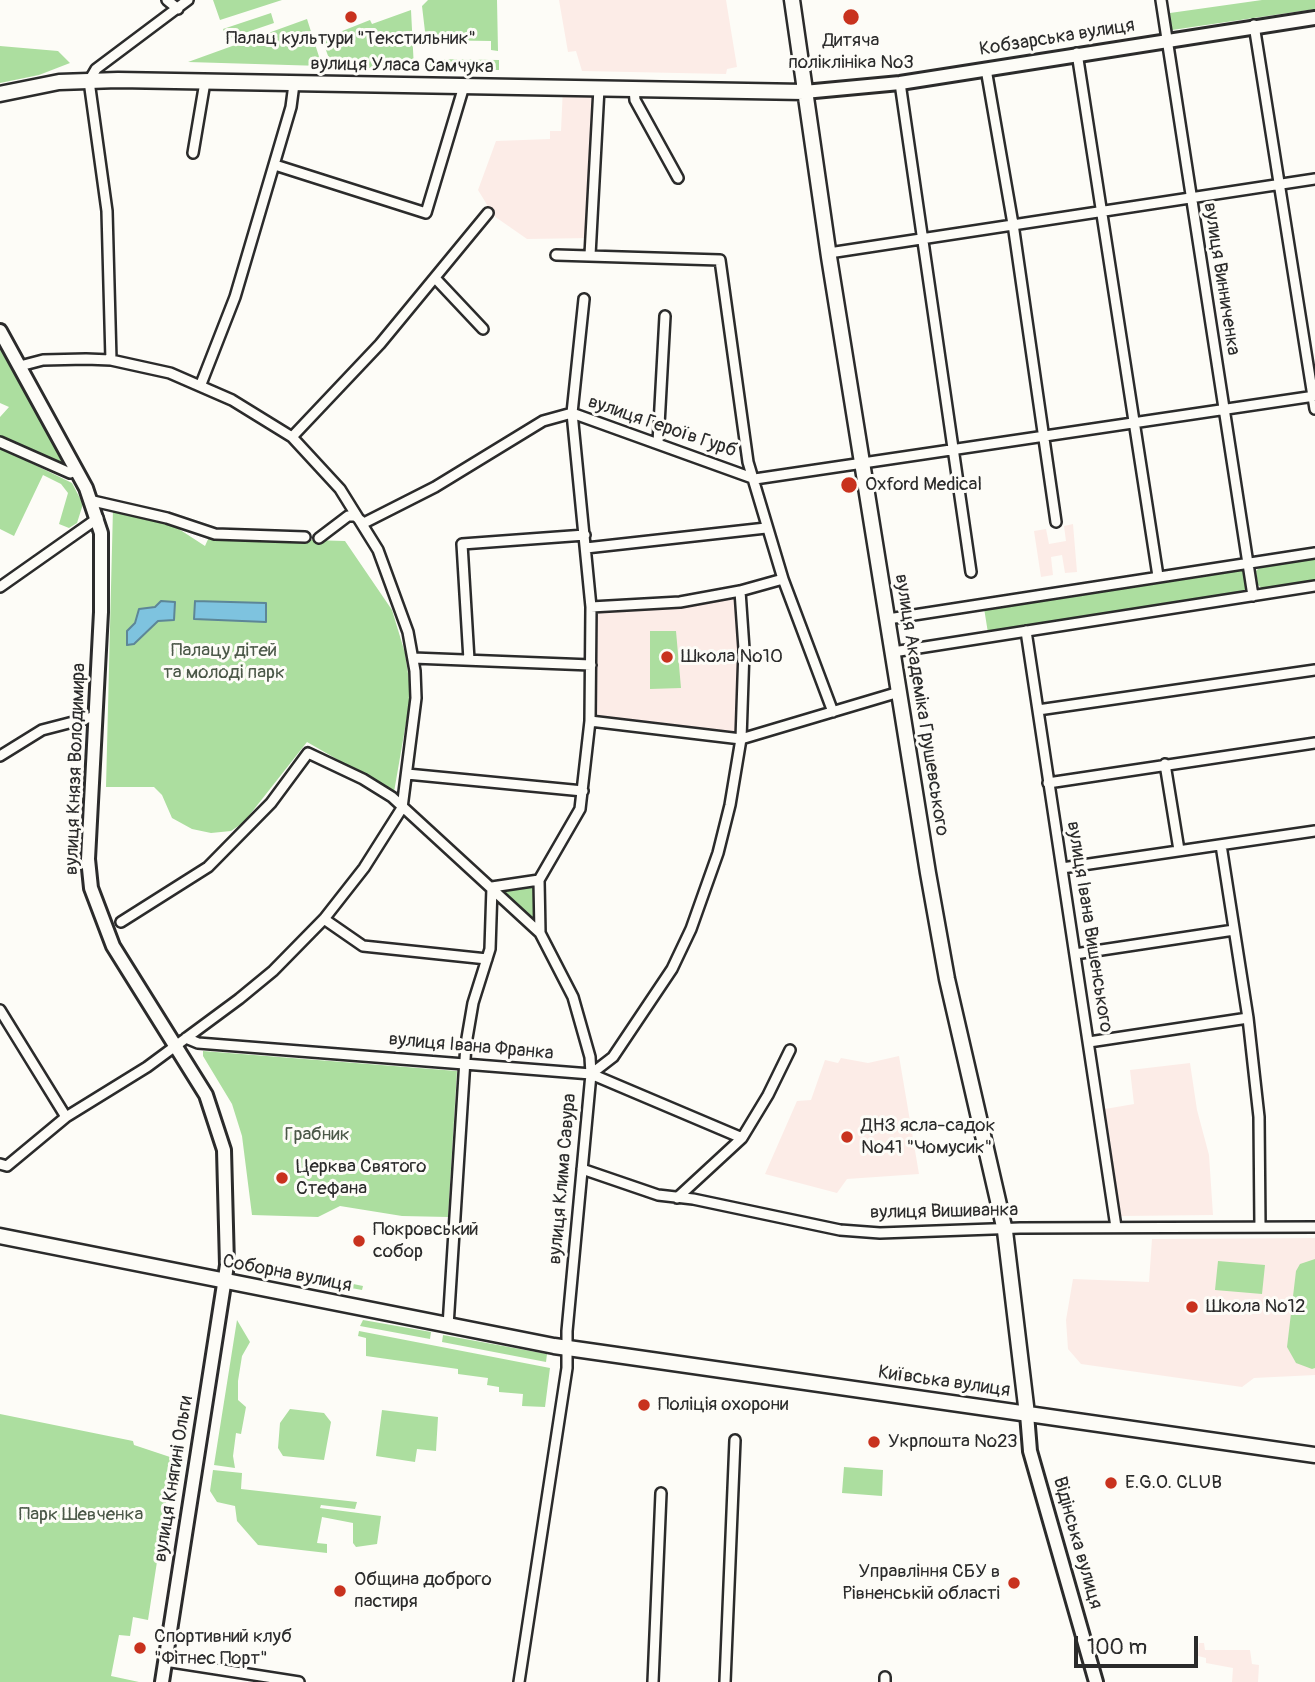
<!DOCTYPE html>
<html>
<head>
<meta charset="utf-8">
<style>
  body { margin:0 }
  #map { position:relative; width:1315px; height:1682px; overflow:hidden; background:#fdfcf7; font-family:Pangolin,sans-serif }
  canvas { display:block }
  .scale { position:absolute; left:1074px; top:1636px; width:124px; height:32px; box-sizing:border-box; border:4px solid #2b2b2b; border-top:0; padding-left:9px; font-size:21px; line-height:24px; white-space:nowrap; color:#2b2b2b; -webkit-text-stroke:5px #fdfcf7; paint-order:stroke }
</style>
</head>
<body>
<div id="map">
<canvas width="1315" height="1682"></canvas>
<div class="scale">100 m</div>
</div>
<script>
const ctx = document.querySelector('canvas').getContext('2d');
ctx.lineJoin = 'round';
function fillPath(path, color) { ctx.fillStyle = color; ctx.fill(path, 'evenodd'); }
const toPath = rows => new Path2D(rows.map(r => 'M' + r).join(''));
function stroke(path, color, width, dash) { ctx.strokeStyle = color; ctx.lineWidth = width; ctx.lineCap = dash ? 'butt' : 'round'; ctx.setLineDash(dash || []); ctx.stroke(path); }
function write(font, color, halo, rows, align = 'center') {
  ctx.font = font + ' Pangolin,sans-serif'; ctx.lineWidth = 6; ctx.setLineDash([]); ctx.textBaseline = 'middle'; ctx.strokeStyle = halo; ctx.fillStyle = color; for (const [text, x, y, turn = 0] of rows) {
    ctx.save(); ctx.translate(x, y); ctx.rotate((+turn || 0) * Math.PI / 180); ctx.textAlign = isNaN(turn) ? turn : align; if (halo) ctx.strokeText(text, 0, 0); ctx.fillText(text, 0, 0); ctx.restore();
  }
}
fillPath(toPath([
  [559,0,726,0,737,67,727,69,726,74,582,71,576,51,568,52],
  [563,87,599,88,591,238,527,239,494,216,478,190,496,141,550,139,550,131,561,131],
  [1073,524,1077,572,1065,573,1062,555,1051,557,1053,575,1041,577,1034,531,1046,529,1049,544,1066,541,1064,526],
  [740,591,741,739,590,721,591,607,636,605],
  [899,1056,919,1174,847,1179,837,1193,765,1174,797,1101,811,1100,825,1060,838,1063,841,1058,868,1063],
  [1190,1063,1197,1110,1209,1155,1213,1215,1121,1216,1105,1109,1134,1104,1130,1070],
  [1315,1238,1315,1375,1254,1378,1242,1387,1081,1364,1068,1349,1066,1320,1073,1279,1149,1282,1152,1239],
  [1199,1643,1204,1643,1205,1650,1250,1650,1252,1664,1259,1665,1258,1682,1232,1682,1233,1668,1206,1663,1206,1658,1198,1656]
]), '#fcece7');
fillPath(toPath([
  [213,0,282,0,220,20],
  [428,0,497,0,498,51,491,50,491,41,426,40,422,6],
  [1262,0,1315,0,1315,9,1172,30,1170,13],
  [411,10,414,69,332,67,322,39,370,20,372,24],
  [271,13,274,23,227,39,223,29],
  [307,19,322,66,188,62],
  [0,46,58,51,70,63,39,75,0,83],
  [426,59,499,60,499,70,426,69],
  [0,349,64,464,0,436,0,417,9,407,0,403],
  [0,448,72,483,83,504,77,523,69,528,59,524,68,493,61,484,43,475,14,536,0,529],
  [113,508,168,522,205,546,209,537,345,541,392,610,405,653,411,694,394,792,307,742,244,822,231,831,211,833,192,829,172,818,162,795,154,787,106,787],
  [1315,559,1315,581,1263,589,1258,585,1256,571,1260,567],
  [1243,569,1247,593,988,633,984,608],
  [650,631,676,631,681,688,650,689],
  [532,885,535,886,536,918,532,920,504,892],
  [203,1051,457,1071,448,1217,402,1216,340,1206,318,1217,252,1215,242,1136,232,1104,203,1056],
  [1315,1259,1315,1368,1312,1369,1296,1363,1287,1347,1296,1271,1300,1264],
  [1218,1261,1265,1265,1262,1294,1215,1290],
  [261,1265,363,1286,362,1290,266,1272],
  [237,1320,250,1342,242,1356,238,1381,238,1400,246,1407,241,1434,236,1433,233,1456,235,1468,214,1465],
  [363,1320,431,1332,430,1339,360,1326],
  [359,1331,550,1368,545,1407,522,1406,523,1394,499,1392,499,1387,487,1385,488,1378,458,1374,458,1369,366,1356,366,1338,358,1336],
  [443,1335,547,1354,546,1362,442,1342],
  [290,1409,324,1413,331,1422,324,1460,283,1456,278,1448,280,1423],
  [382,1410,438,1417,436,1451,417,1449,415,1462,376,1456],
  [0,1414,133,1441,134,1445,173,1458,148,1620,133,1617,130,1636,119,1635,111,1676,139,1682,0,1682],
  [844,1467,883,1470,882,1496,842,1493],
  [213,1470,242,1473,241,1489,357,1502,355,1509,321,1505,320,1508,381,1516,377,1544,356,1547,353,1543,353,1523,322,1517,317,1543,327,1544,327,1553,258,1545,237,1521,235,1506,217,1502,210,1491]
]), '#acde9f');
const water = toPath([
  [161,601,175,602,174,620,158,621,134,644,127,645,127,631,135,623,139,609,155,607,161,601],
  [195,601,266,603,266,622,194,619,195,601]
]);
fillPath(water, '#7ec3df');
stroke(water, '#5d8697', 2);
const street = toPath([
  [167,0,178,9],
  [1161,0,1253,596],
  [1254,25,1315,409],
  [1077,53,1158,576],
  [986,69,1013,224,1056,522],
  [900,83,971,572],
  [634,89,635,100,678,178],
  [193,153,205,82],
  [275,165,426,213,464,86],
  [829,253,1315,179],
  [556,255,720,260,748,462,783,579,833,712],
  [590,255,599,88],
  [435,278,483,329],
  [111,360,107,211,89,81,96,69,188,0],
  [201,384,235,297,291,107,294,84],
  [292,437,380,344,488,213],
  [0,442,70,473,77,470],
  [658,443,665,316],
  [93,501,167,518,215,534,305,537],
  [319,538,348,516,355,516,364,523,435,487,543,421,572,413,755,479,1315,396],
  [586,548,766,528],
  [0,587,98,518],
  [591,607,680,602,740,591,783,579],
  [888,619,1315,553],
  [1026,631,1116,1227],
  [893,652,1315,586],
  [413,658,591,665],
  [469,660,462,544,585,535],
  [1038,710,1315,670],
  [590,721,741,739,899,692],
  [0,756,42,730,96,716],
  [1165,764,1179,850],
  [407,774,583,791],
  [1048,783,1315,743],
  [1221,845,1248,1018,1259,1117,1260,1227],
  [1062,868,1315,831],
  [492,887,539,880],
  [324,919,363,946,487,959],
  [121,922,208,867,271,803,308,753,363,779,392,797,540,933],
  [1075,954,1234,930],
  [0,1010,66,1117],
  [186,1038,198,1043,591,1074,742,1138],
  [1089,1042,1248,1018],
  [591,1074,613,1057,672,969,691,929,718,853,730,805,741,739,744,649,740,591],
  [0,1164,7,1166,66,1117,147,1067,239,999,273,971,324,919,364,868,402,808,416,698,415,671,408,632,378,550,340,489,292,437,232,400,170,373,111,360,86,359,43,360,20,366],
  [582,1169,658,1195,693,1199,840,1230,880,1233,1020,1228,1315,1227],
  [677,1198,742,1138,768,1095,790,1050],
  [448,1326,466,1044,473,1003,490,949,492,887],
  [165,1661,299,1682],
  [519,1682,567,1368,567,1331,591,1074,590,1057,573,997,540,933,539,880,580,809,590,721,591,607,572,413,584,299],
  [653,1682,661,1493],
  [725,1682,735,1440],
  [885,1682,885,1677]
]);
const secondary = toPath([
  [804,92,900,83,1315,18],
  [0,331,86,488,101,533,101,612,88,859,91,888,113,946,206,1095,224,1150,227,1265,162,1682],
  [1027,1414,1030,1451,1096,1682]
]);
const primary = toPath([
  [792,0,829,257,928,873,947,979,1005,1231,1027,1414],
  [0,94,59,82,118,80,804,92],
  [0,1236,554,1346,1315,1455]
]);
stroke(street, '#2b2b2b', 14);
stroke(secondary, '#2b2b2b', 18);
stroke(primary, '#2b2b2b', 19);
stroke(street, '#fdfcf7', 9);
stroke(secondary, '#fdfcf7', 12);
stroke(primary, '#fdfcf7', 14);
for (const [x, y, r, color] of [
  [351,17,7,"#c8321e"],
  [851,17,9,"#c8321e"],
  [849,485,9,"#c8321e"],
  [667,657,7,"#c8321e"],
  [847,1137,7,"#c8321e"],
  [282,1178,7,"#c8321e"],
  [359,1241,7,"#c8321e"],
  [1192,1307,7,"#c8321e"],
  [644,1405,7,"#c8321e"],
  [874,1442,7,"#c8321e"],
  [1111,1483,7,"#c8321e"],
  [1014,1583,7,"#c8321e"],
  [340,1591,7,"#c8321e"],
  [140,1648,7,"#c8321e"]
]) { const dot = new Path2D(); dot.arc(x, y, r, 0, 2 * Math.PI); ctx.fillStyle = color; ctx.fill(dot); stroke(dot, '#fdfcf7', 2.5); }
write('19px', '#2b2b2b', '#fdfcf7', [
  ["Кобзарська вулиця",1057,38,-9],
  ["вулиця Уласа Самчука",402,66,1],
  ["вулиця Винниченка",1221,279,81],
  ["вулиця Героїв Гурб",662,427,19],
  ["вулиця Академіка Грушевського",921,705,81],
  ["вулиця Князя Володимира",76,769,-88],
  ["вулиця Івана Вишенського",1089,927,81],
  ["вулиця Івана Франка",471,1047,5],
  ["вулиця Клима Савура",563,1179,-85],
  ["вулиця Вишиванка",944,1212,-1],
  ["Соборна вулиця",287,1274,11],
  ["Київська вулиця",944,1382,8],
  ["вулиця Княгині Ольги",174,1479,-81],
  ["Відінська вулиця",1077,1543,74]
]);
write('19px', '#2b2b2b', '#fdfcf7', [
  ["Палац культури \"Текстильник\"",351,39,"center"],
  ["Дитяча",851,41,"center"],
  ["поліклініка №3",851,63,"center"],
  ["Oxford Medical",865,485],
  ["Школа №10",681,657],
  ["ДНЗ ясла-садок",861,1126],
  ["№41 \"Чомусик\"",861,1148],
  ["Церква Святого",296,1167],
  ["Стефана",296,1189],
  ["Покровський",373,1230],
  ["собор",373,1252],
  ["Школа №12",1206,1307],
  ["Поліцiя охорони",658,1405],
  ["Укрпошта №23",888,1442],
  ["E.G.O. CLUB",1125,1483],
  ["Управління СБУ в",1000,1572,"right"],
  ["Рівненській області",1000,1594,"right"],
  ["Община доброго",354,1580],
  ["пастиря",354,1602],
  ["Спортивний клуб",154,1637],
  ["\"Фітнес Порт\"",154,1659]
], 'left');
write('19px', '#4b5848', '#fdfcf7', [
  ["Палацу дітей",224,651],
  ["та молоді парк",224,673],
  ["Грабник",317,1135],
  ["Парк Шевченка",81,1515]
]);
</script>
</body>
</html>
